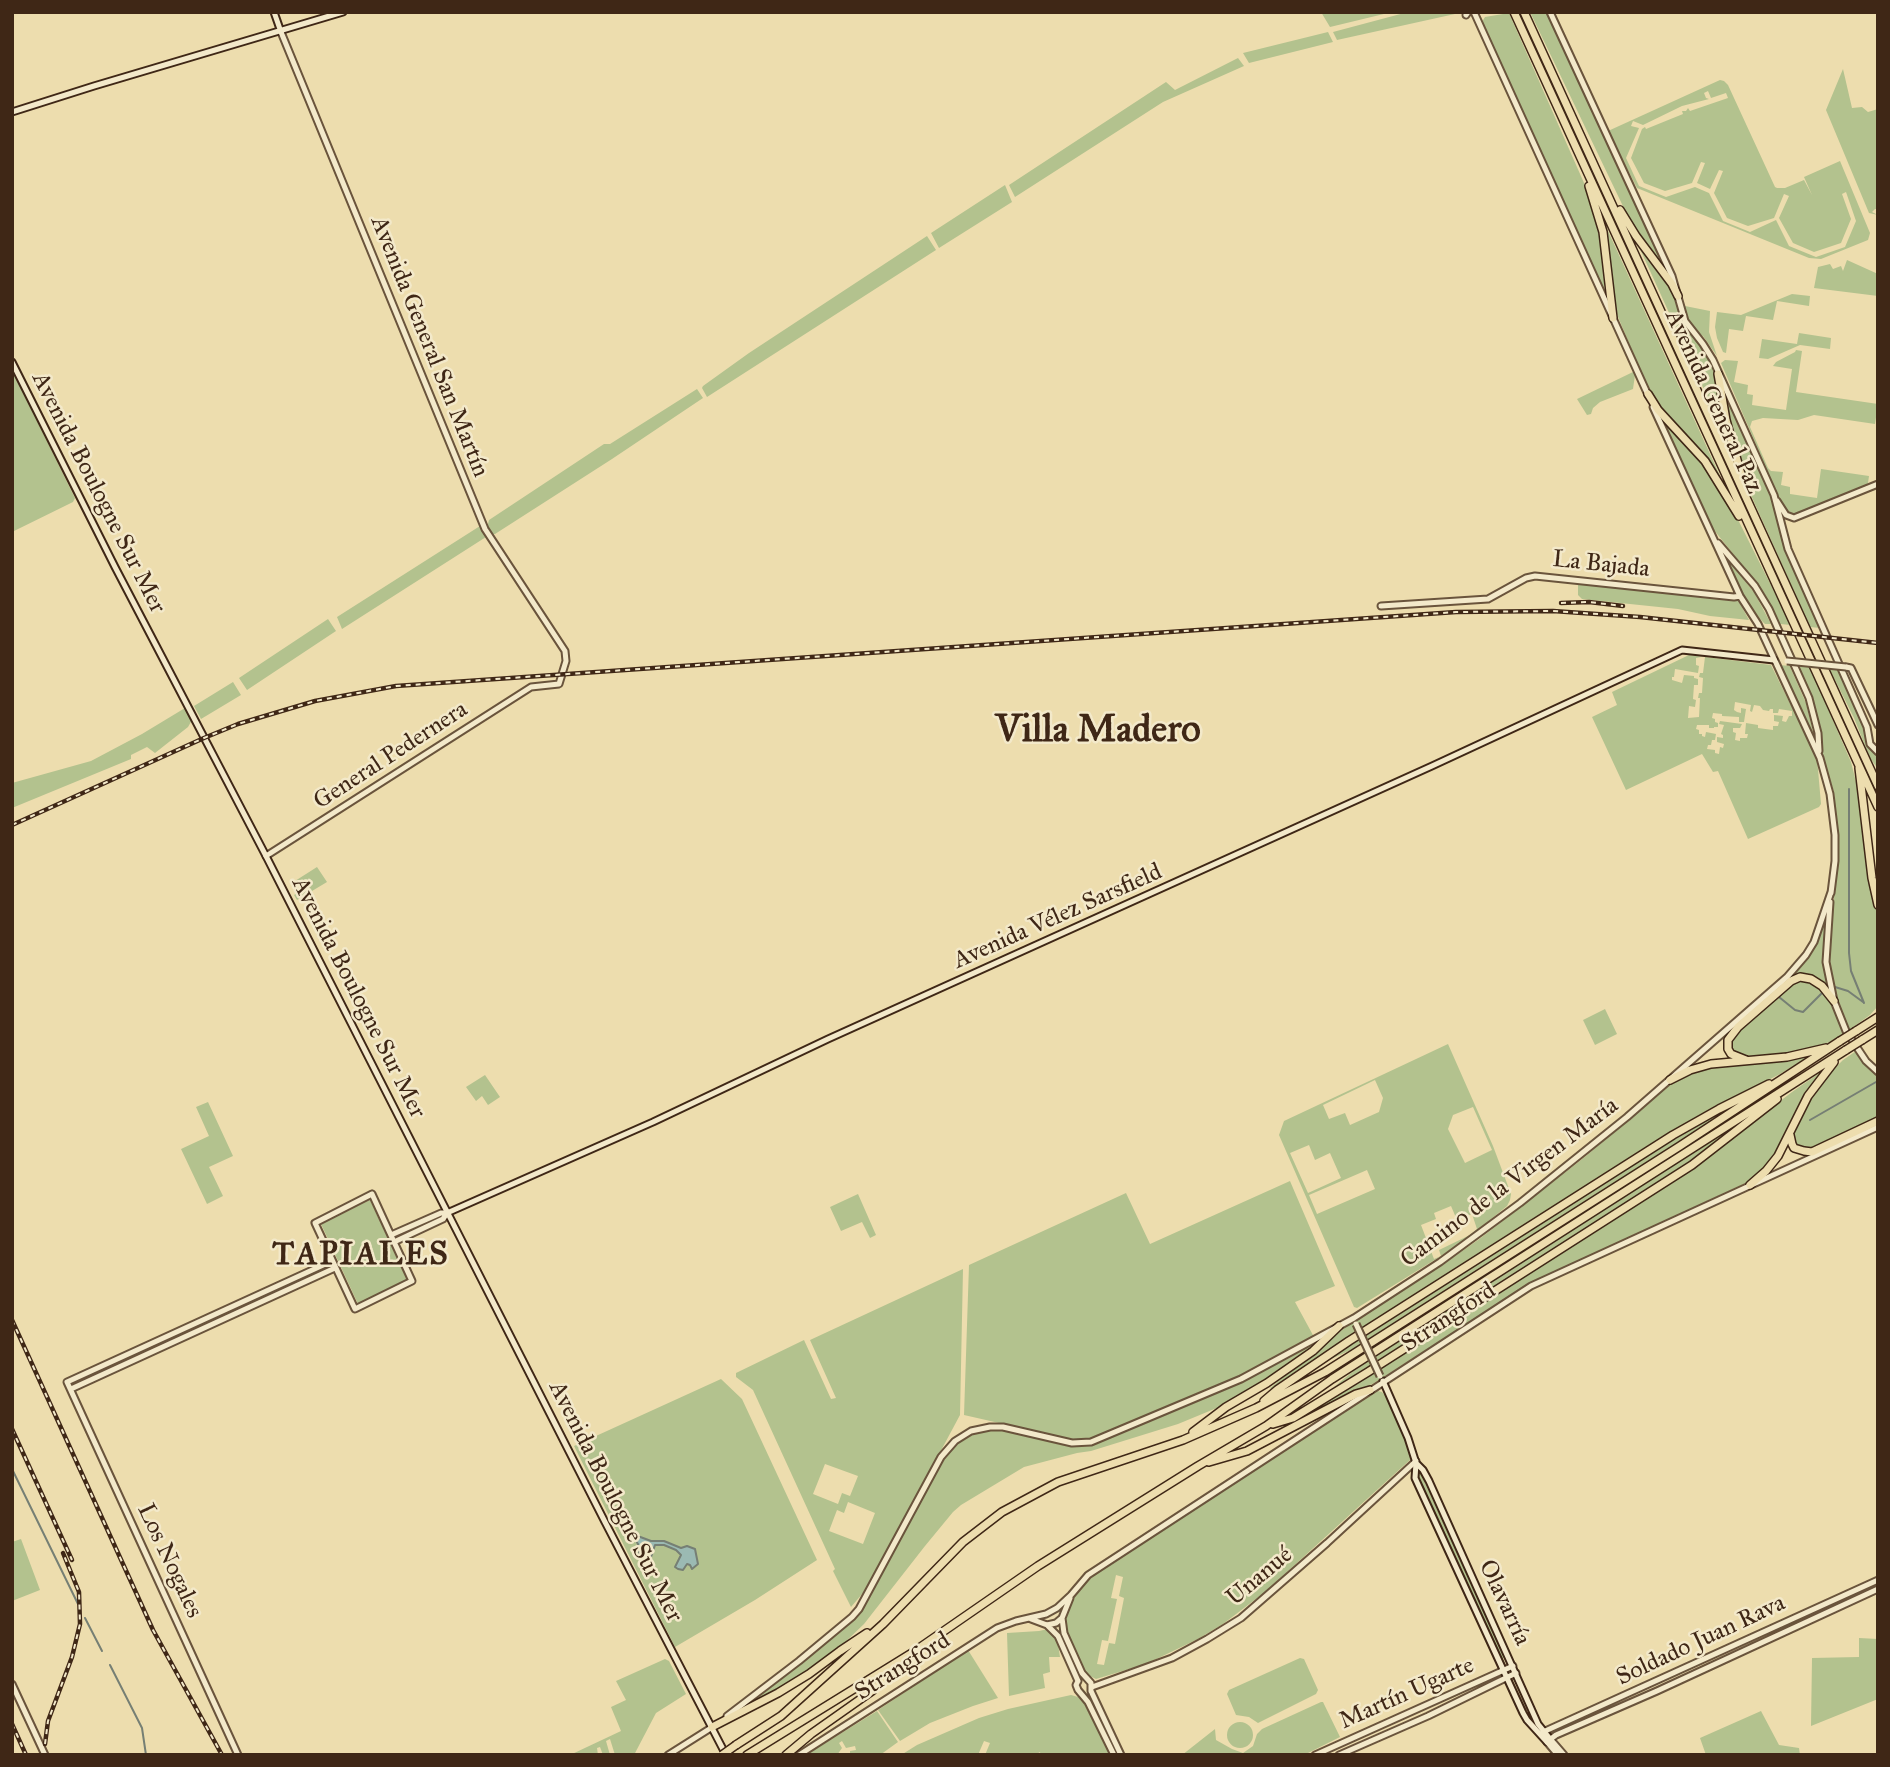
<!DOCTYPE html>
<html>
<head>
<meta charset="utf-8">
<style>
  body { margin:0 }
  #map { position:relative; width:1890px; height:1767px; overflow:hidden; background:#edddae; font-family:"IM FELL Great Primer",serif }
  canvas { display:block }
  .frame { position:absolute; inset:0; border:14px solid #3f2716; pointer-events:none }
</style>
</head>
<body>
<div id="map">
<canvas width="1890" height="1767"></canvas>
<div class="frame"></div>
</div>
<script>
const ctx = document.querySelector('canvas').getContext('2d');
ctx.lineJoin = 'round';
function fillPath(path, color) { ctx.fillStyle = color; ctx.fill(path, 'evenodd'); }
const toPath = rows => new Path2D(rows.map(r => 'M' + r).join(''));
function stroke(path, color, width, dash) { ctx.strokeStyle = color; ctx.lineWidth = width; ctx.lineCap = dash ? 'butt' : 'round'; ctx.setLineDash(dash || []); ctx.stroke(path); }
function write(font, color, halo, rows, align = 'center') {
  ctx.font = font + ' "IM FELL Great Primer",serif'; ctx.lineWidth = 5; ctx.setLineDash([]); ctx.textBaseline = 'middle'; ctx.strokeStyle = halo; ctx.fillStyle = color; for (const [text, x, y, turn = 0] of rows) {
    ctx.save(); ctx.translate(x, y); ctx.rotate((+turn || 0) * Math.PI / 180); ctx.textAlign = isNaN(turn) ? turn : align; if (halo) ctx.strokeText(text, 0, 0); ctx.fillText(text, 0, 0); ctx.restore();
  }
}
fillPath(toPath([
  [1321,12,1388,12,1388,13,1330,27],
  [1408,12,1464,12,1337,40,1333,32],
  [1530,12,1548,12,1667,272,1632,225],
  [1509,13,1588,192,1601,236,1605,296,1482,22,1485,17],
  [1527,27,1771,558,1791,606,1554,91,1526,28],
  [1328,32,1333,42,1249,63,1243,53],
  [1238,58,1244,66,1163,102,1015,197,1009,185,1166,82,1175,90],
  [1843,69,1852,108,1862,107,1868,112,1878,109,1878,174,1876,175,1876,186,1878,186,1878,209,1875,209,1872,212,1878,215,1869,213,1826,110],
  [1720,80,1724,81,1728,85,1775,187,1777,188,1785,188,1804,180,1812,195,1804,177,1840,161,1870,233,1868,240,1821,259,1809,258,1637,188,1608,131],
  [1708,91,1711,98,1726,93,1728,98,1690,111,1688,108,1686,111,1682,111,1683,114,1646,129,1645,127,1642,129,1631,158,1644,183,1665,191,1692,183,1701,162,1705,163,1697,183,1710,189,1719,170,1723,171,1714,193,1727,218,1748,226,1774,218,1784,194,1789,196,1779,218,1793,243,1814,252,1841,243,1851,219,1842,194,1846,192,1856,221,1845,247,1816,257,1789,246,1776,220,1750,232,1723,221,1709,193,1695,187,1666,197,1639,186,1626,158,1639,128,1631,126,1633,121,1643,125,1682,106,1709,99,1706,98,1704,93],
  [1005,185,1012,202,939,248,931,233],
  [1603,220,1721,478,1703,454,1650,394,1616,312,1612,293],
  [927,236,936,250,707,397,702,388,703,386,749,353],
  [1635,238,1670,284,1683,323,1703,349,1712,365,1720,391,1728,440,1727,440],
  [1847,260,1878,274,1878,296,1814,288,1818,267,1830,264,1833,269,1841,266,1843,271],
  [1792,294,1810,296,1809,306,1777,301,1773,320,1746,316,1743,331,1729,329,1726,353,1723,352,1717,338,1715,327,1717,312,1741,315],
  [1685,306,1710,311,1709,332,1717,356,1703,336,1698,334,1690,324,1686,316,1684,308],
  [1799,333,1831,338,1830,349,1800,345,1768,359,1759,358,1762,339,1797,344],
  [1796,350,1802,351,1796,392,1878,404,1875,424,1814,415,1798,420,1763,418,1752,421,1750,427,1768,468,1771,471,1783,472,1781,485,1790,487,1790,494,1817,498,1821,469,1869,476,1868,483,1866,485,1794,515,1785,512,1721,363,1725,360,1738,361,1734,382,1748,385,1747,394,1753,395,1752,405,1786,410,1792,369,1773,366,1776,362,1795,352],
  [12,370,75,498,73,502,12,532],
  [1633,372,1635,375,1633,389,1600,402,1593,408,1591,414,1587,415,1577,399],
  [1722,385,1772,495,1784,545,1820,628,1810,627,1750,493,1733,441],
  [697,389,703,398,612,459,495,534,490,534,487,528,489,520,604,444,610,444],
  [1661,416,1699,456,1723,490,1791,625,1780,624,1764,593,1714,530],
  [480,526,486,537,342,629,337,617],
  [1721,552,1754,592,1771,624,1765,624,1760,619,1743,595],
  [1578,582,1738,600,1749,620,1710,616,1678,609,1582,599,1578,595],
  [328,619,336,631,247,690,239,678],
  [1689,655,1771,665,1817,758,1821,804,1819,807,1748,839,1718,771,1713,772,1702,754,1626,790,1592,717,1617,705,1612,692],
  [1701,657,1705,657,1703,673,1700,673,1699,677,1703,678,1702,693,1699,693,1698,698,1700,698,1699,717,1688,718,1689,706,1695,707,1696,700,1693,699,1694,685,1698,685,1698,679,1694,678,1694,676,1684,675,1682,683,1672,680,1672,677,1674,677,1675,669,1698,673,1699,666,1696,665,1696,658],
  [1735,702,1751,705,1750,711,1752,712,1754,705,1760,706,1763,710,1769,711,1770,709,1773,709,1773,713,1778,713,1779,709,1792,711,1792,716,1789,716,1786,722,1782,721,1783,716,1774,715,1774,721,1779,722,1778,726,1773,726,1773,730,1758,728,1758,725,1746,723,1745,734,1748,734,1747,738,1740,738,1740,741,1735,740,1736,733,1733,732,1733,728,1740,728,1742,724,1720,721,1719,724,1724,725,1721,734,1723,735,1723,738,1717,737,1717,742,1724,744,1723,748,1720,747,1719,754,1715,753,1715,750,1707,749,1708,745,1711,745,1712,740,1715,740,1716,734,1706,732,1705,737,1702,736,1702,734,1699,734,1699,730,1696,729,1697,725,1709,725,1709,728,1714,728,1714,727,1718,727,1718,723,1715,722,1715,719,1712,718,1713,713,1722,714,1722,716,1739,717,1739,722,1744,722,1746,709,1741,708,1741,713,1737,712,1734,710],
  [1798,664,1809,665,1851,762,1861,802,1873,899,1878,915,1878,1006,1870,1015,1849,1030,1836,1000,1829,962,1838,844,1834,792,1823,757,1820,733,1815,706],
  [1779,665,1790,666,1791,669,1806,703,1815,740],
  [1829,668,1840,670,1864,728,1867,746,1878,755,1878,769,1870,758,1854,718],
  [233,682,241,695,201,719,194,706],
  [185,708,192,720,188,727,155,753,147,747,131,755,131,759,12,808,12,783,91,761,142,734],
  [317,867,327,882,297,900,294,895,304,888,302,885,299,887,295,881],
  [1826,915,1824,964,1827,988,1812,976,1800,974,1791,977,1808,956],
  [1802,980,1817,984,1831,1002,1844,1033,1830,1042,1799,1052,1746,1058,1733,1053,1730,1048,1730,1043,1735,1033,1792,983],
  [1605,1009,1617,1034,1595,1045,1583,1020],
  [1448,1044,1493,1146,1511,1194,1510,1200,1507,1206,1473,1234,1441,1256,1357,1308,1354,1307,1279,1135,1284,1121],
  [1375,1080,1383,1098,1379,1112,1350,1125,1345,1113,1329,1119,1323,1105],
  [1473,1107,1492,1150,1465,1163,1448,1129,1453,1115],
  [1309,1145,1315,1160,1330,1153,1341,1178,1308,1193,1290,1153],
  [1367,1170,1375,1189,1317,1214,1309,1195],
  [1451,1206,1457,1220,1472,1214,1477,1229,1470,1235,1439,1250,1441,1256,1434,1259,1421,1225,1436,1219,1434,1213],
  [1818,1051,1780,1074,1718,1106,1671,1133,1271,1389,1270,1388,1347,1326,1442,1265,1478,1240,1581,1160,1629,1120,1672,1081,1700,1068],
  [1856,1051,1864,1063,1878,1076,1878,1118,1811,1149,1802,1149,1795,1144,1793,1134,1810,1097,1817,1086,1843,1060],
  [1828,1067,1777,1155,1769,1165,1748,1182,1529,1284,1374,1383,1292,1425,1291,1424,1694,1167,1792,1092],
  [485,1075,500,1097,488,1105,482,1096,476,1101,466,1087],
  [208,1102,233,1156,209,1167,223,1196,207,1204,181,1149,209,1136,196,1107],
  [1721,1111,1722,1113,1679,1143,1353,1349,1320,1364,1675,1137],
  [1732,1127,1733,1129,1691,1162,1366,1370,1334,1387,1362,1364],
  [1290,1181,1335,1286,1295,1302,1314,1337,1211,1390,1091,1440,1078,1441,964,1415,969,1265,1126,1193,1150,1244],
  [858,1194,876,1235,870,1238,862,1222,841,1231,830,1207],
  [370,1200,407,1280,358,1304,321,1224],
  [963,1269,960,1415,868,1587,851,1607,833,1571,835,1569,753,1390,736,1377,736,1373,804,1340,831,1399,836,1398,810,1340],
  [825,1464,858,1476,850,1496,842,1493,838,1504,813,1494],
  [848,1502,875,1513,863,1544,829,1531,837,1510,844,1513],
  [1327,1336,1267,1383,1224,1405,1178,1424,1091,1451,1077,1453,1024,1467,961,1505,953,1512,925,1546,864,1624,838,1649,809,1672,744,1709,801,1663,865,1604,944,1456,956,1443,969,1435,991,1429,1003,1430,1077,1447,1091,1446,1242,1382,1289,1358],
  [721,1379,742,1399,817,1560,755,1600,675,1647,574,1446],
  [1374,1390,1382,1392,1389,1400,1411,1453,1411,1459,1265,1592,1223,1624,1198,1639,1146,1664,1096,1679,1084,1673,1065,1633,1064,1621,1074,1595,1083,1582,1094,1573],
  [1116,1575,1123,1577,1119,1596,1124,1598,1115,1644,1109,1643,1104,1665,1097,1664,1102,1640,1108,1641,1117,1599,1111,1598],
  [1419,1470,1505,1657,1501,1659,1416,1473],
  [21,1539,40,1590,12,1601,12,1542],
  [1048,1629,1057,1638,1060,1657,1049,1657,1050,1672,1043,1674,1045,1688,1009,1696,1007,1633,1039,1631],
  [1859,1638,1878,1639,1878,1699,1811,1726,1812,1658,1859,1657],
  [968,1650,998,1698,973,1706,930,1723,900,1741,878,1710],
  [1300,1658,1304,1659,1318,1690,1316,1694,1258,1723,1249,1717,1236,1715,1227,1694,1229,1690],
  [665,1659,669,1661,686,1694,656,1713,634,1755,615,1755,610,1739,606,1741,610,1755,603,1755,600,1747,597,1748,598,1755,570,1755,621,1731,611,1707,626,1700,616,1681],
  [1071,1695,1078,1697,1084,1703,1110,1755,1044,1755,1039,1752,1038,1755,985,1755,990,1743,984,1741,978,1755,901,1755,917,1745,979,1718,1008,1709],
  [1321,1702,1323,1702,1340,1737,1304,1755,1182,1755,1215,1729,1216,1740,1232,1749,1243,1753,1253,1746,1257,1734,1262,1729],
  [877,1711,898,1742,880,1755,850,1755,850,1751,856,1750,855,1746,846,1748,842,1741,839,1743,842,1748,837,1755,806,1755],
  [1761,1711,1779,1745,1799,1748,1800,1755,1706,1755,1700,1738],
  '1227 1735a13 13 0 1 1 26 0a13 13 0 1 1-26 0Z'
]), '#b3c28e');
const water = toPath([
  [635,1535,651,1541,664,1541,681,1548,687,1546,695,1549,698,1564,692,1569,690,1565,687,1564,683,1570,678,1569,675,1567,681,1555,676,1550,664,1545,655,1545,650,1560,645,1563,640,1559,638,1544,634,1538,635,1535]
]);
fillPath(water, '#9bbab3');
stroke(water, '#767f74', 2);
stroke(toPath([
  [1849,789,1849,953,1851,971,1864,1003],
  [1835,987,1848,991,1863,1002],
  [1779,997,1795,1010,1803,1012,1822,993],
  [1810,1120,1876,1082],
  [12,1469,78,1604],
  [85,1618,102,1651],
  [110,1665,142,1728,146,1755]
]), '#767f74', 2);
const tertiary = toPath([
  [1474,12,1648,395],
  [1550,12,1672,276,1685,321,1703,344,1713,360,1774,495,1788,549,1867,727,1870,744,1878,752],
  [1466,15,1468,12],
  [1653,407,1740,596,1758,624,1820,758,1830,794,1835,835,1835,861,1831,893],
  [1777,501,1786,515,1794,518,1878,484],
  [1718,543,1755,586,1769,609,1809,698,1818,733,1819,751],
  [1381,606,1488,599,1526,578,1535,576,1734,597,1740,596],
  [1846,667,1851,668,1878,725],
  [266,856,531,687,559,684,566,661,565,651,485,529,281,32],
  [1830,902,1826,962,1834,1001,1846,1031,1866,1061,1878,1072],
  [372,1194,412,1281,355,1309,315,1223,372,1194],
  [391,1235,441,1213,447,1213],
  [394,1242,443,1219,447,1213],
  [71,1389,335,1268],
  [1062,1618,1064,1633,1082,1673,1091,1683,1091,1691],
  [1031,1619,1047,1625,1056,1623,1062,1618,1070,1598],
  [1047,1625,1058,1636,1078,1681],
  [1078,1681,1076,1685,1078,1690,1088,1702,1114,1755],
  [12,1684,45,1755],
  [1092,1687,1172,1658,1207,1639,1241,1618,1327,1543,1416,1461],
  [1091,1691,1121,1755],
  [727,1716,799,1661,852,1617,859,1609,941,1457,955,1441,971,1431,990,1427,1003,1427,1072,1443,1091,1442,1241,1379,1354,1318,1440,1262,1520,1203,1627,1117,1787,977,1806,955,1814,942,1831,892],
  [1543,1732,1878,1580],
  [1551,1740,1564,1755],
  [238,1755,67,1382,332,1261],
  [668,1755,714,1726],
  [799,1755,997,1628,1016,1621,1046,1614,1057,1608,1071,1595,1088,1575,1531,1286,1878,1127],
  [1315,1755,1513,1666],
  [1339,1755,1428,1716,1516,1673],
  [1558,1755,1547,1742,1556,1735,1657,1691,1878,1589]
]);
const secondary = toPath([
  [274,12,281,32],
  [12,112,94,86,343,12],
  [12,362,115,567,266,856,605,1522,726,1755],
  [447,1213,653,1122,828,1039,1432,766,1682,650,1774,660],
  [1383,1381,1408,1438,1416,1463,1415,1478,1523,1713,1527,1720,1547,1742],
  [1416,1463,1423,1470,1429,1481,1538,1724,1551,1740]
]);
const motorway = toPath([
  [1514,12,1878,807],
  [1524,12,1878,786],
  [1589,186,1603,232,1613,318],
  [1620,210,1636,236,1672,284,1678,296],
  [1718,374,1726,420,1742,478],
  [1648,394,1658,410,1705,461,1739,516],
  [1859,768,1872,878,1878,905],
  [1856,1031,1878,1017],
  [1862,1040,1878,1030],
  [1746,1060,1731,1054,1728,1049,1728,1040,1738,1027,1791,981,1800,977,1811,979,1822,986,1834,1001],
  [1670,1080,1690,1070,1711,1064,1787,1057,1826,1048],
  [1790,1135,1792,1144,1794,1148,1804,1151,1812,1152,1878,1121],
  [1750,1185,1766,1171,1778,1156,1808,1096,1834,1062],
  [1264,1401,1277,1390,1349,1341,1673,1135,1719,1109,1769,1084],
  [1273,1424,1293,1418,1368,1372,1692,1165,1777,1099],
  [1193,1432,1226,1407,1267,1383,1313,1351,1339,1326],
  [1209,1462,1247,1451,1356,1394,1370,1390],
  [712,1727,778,1693,809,1674,840,1651,867,1633],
  [736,1745,781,1716,883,1624,963,1542,1002,1512,1058,1482,1183,1440,1256,1408,1325,1372,1680,1146,1840,1041],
  [747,1755,912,1653,1038,1566,1198,1466,1266,1426,1332,1379,1846,1050],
  [786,1755,811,1734,872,1691,900,1664]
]);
stroke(tertiary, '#6a543c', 9);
stroke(secondary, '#3f2716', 9);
stroke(motorway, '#3f2716', 10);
stroke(tertiary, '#f3e9ca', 5);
stroke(secondary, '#f3e9ca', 5);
stroke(motorway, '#edddae', 7);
const rail = toPath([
  [1561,603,1589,602,1623,606],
  [12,825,204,738,238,724,315,701,396,686,1456,612,1553,611,1640,617,1878,643],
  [12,1320,153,1630,222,1755],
  [12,1429,72,1560],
  [12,1724,26,1755],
  [45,1744,48,1721,72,1657,80,1624,79,1592,63,1553]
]);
stroke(rail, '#3f2716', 4.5);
stroke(rail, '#f3e9ca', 2, [5]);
const tertiaryBridge = toPath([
  [1787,661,1846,667],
  [1356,1324,1380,1376]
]);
const motorwayBridge = toPath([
  [1840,1041,1856,1031],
  [1846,1050,1862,1040],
  [722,1755,736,1745]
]);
stroke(tertiaryBridge, '#6a543c', 9, []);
stroke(motorwayBridge, '#3f2716', 10, []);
stroke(tertiaryBridge, '#f3e9ca', 5);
stroke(motorwayBridge, '#edddae', 7);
write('24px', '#3f2716', '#f3e9ca', [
  ["Avenida General San Martín",429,347,68],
  ["Avenida General Paz",1713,402,65],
  ["Avenida Boulogne Sur Mer",98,493,63],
  ["La Bajada",1601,565,6],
  ["General Pedernera",391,756,-33],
  ["Avenida Vélez Sarsfield",1058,917,-24],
  ["Avenida Boulogne Sur Mer",358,998,63],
  ["Camino de la Virgen María",1510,1183,-37],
  ["Strangford",1449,1318,-33],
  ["Avenida Boulogne Sur Mer",615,1502,63],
  ["Los Nogales",169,1561,65],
  ["Unanué",1260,1577,-40],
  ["Olavarría",1504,1603,65],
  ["Soldado Juan Rava",1701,1641,-25],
  ["Strangford",903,1667,-32],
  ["Martín Ugarte",1407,1694,-24]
]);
ctx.letterSpacing = '2px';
write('bold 32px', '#3f2716', '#f3e9ca', [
  ["TAPIALES",361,1256]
]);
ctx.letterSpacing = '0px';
write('bold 38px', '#3f2716', '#f3e9ca', [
  ["Villa Madero",1098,732]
]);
</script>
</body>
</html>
